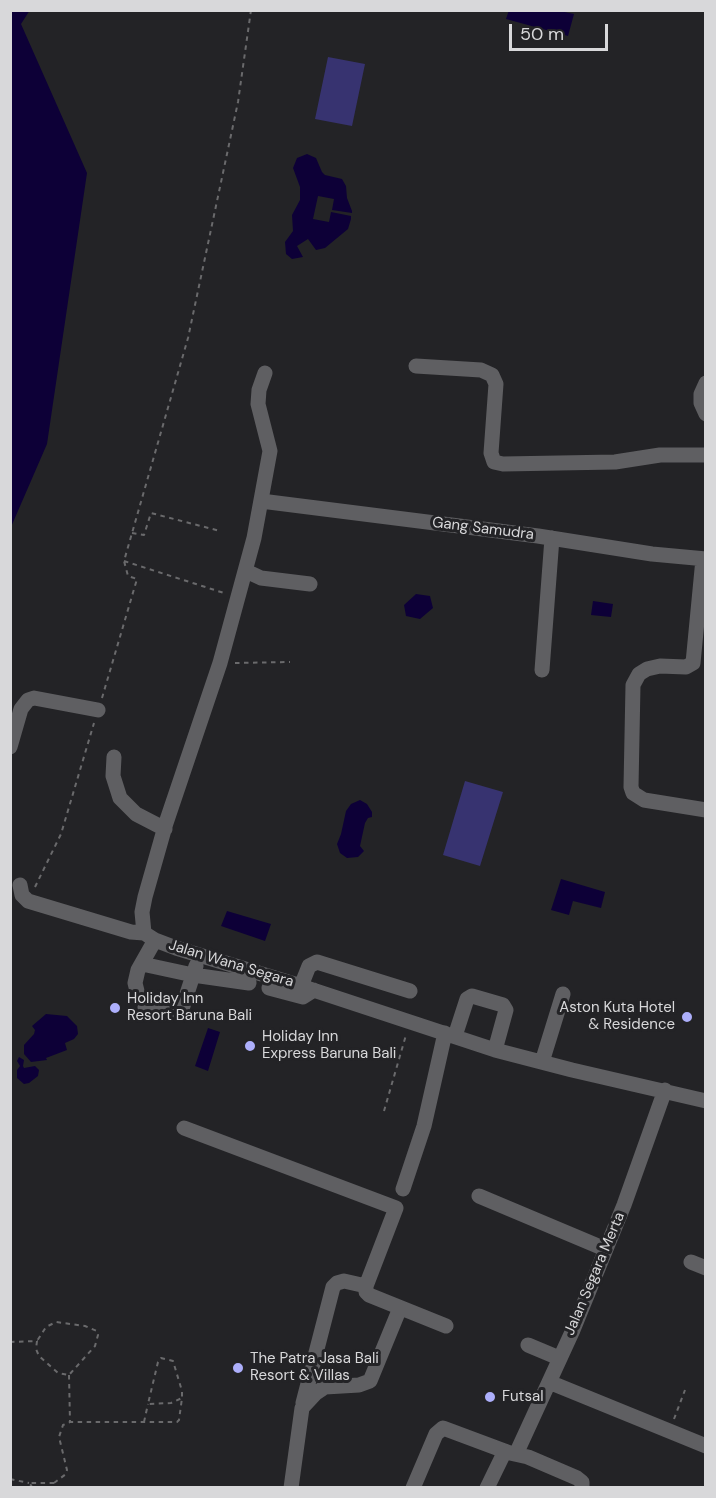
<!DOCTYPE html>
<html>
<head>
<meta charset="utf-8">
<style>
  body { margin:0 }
  #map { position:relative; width:716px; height:1498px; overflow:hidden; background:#232326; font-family:"DM Sans",sans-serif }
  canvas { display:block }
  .frame { position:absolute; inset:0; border:12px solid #d8d8da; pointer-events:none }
  .scale { position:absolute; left:509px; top:24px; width:99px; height:27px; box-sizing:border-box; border:3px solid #d8d8da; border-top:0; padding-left:8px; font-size:18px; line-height:21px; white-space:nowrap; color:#d8d8da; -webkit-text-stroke:4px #232326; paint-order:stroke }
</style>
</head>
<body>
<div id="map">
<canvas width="716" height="1498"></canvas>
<div class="frame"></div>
<div class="scale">50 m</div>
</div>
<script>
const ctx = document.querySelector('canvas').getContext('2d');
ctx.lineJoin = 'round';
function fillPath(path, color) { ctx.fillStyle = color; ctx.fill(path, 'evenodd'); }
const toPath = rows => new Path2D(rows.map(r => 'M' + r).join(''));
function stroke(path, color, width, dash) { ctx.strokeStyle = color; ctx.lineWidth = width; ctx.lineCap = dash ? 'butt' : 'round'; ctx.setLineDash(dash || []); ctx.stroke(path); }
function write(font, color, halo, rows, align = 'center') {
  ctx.font = font + ' "DM Sans",sans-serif'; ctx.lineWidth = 6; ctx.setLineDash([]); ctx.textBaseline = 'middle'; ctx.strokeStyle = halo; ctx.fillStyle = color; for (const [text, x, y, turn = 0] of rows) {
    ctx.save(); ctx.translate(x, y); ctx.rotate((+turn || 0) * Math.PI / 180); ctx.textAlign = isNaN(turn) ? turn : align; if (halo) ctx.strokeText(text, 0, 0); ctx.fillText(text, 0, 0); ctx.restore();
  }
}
fillPath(toPath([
  [328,57,365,64,352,126,315,119],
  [465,781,503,792,480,866,443,855]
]), '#373370');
fillPath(toPath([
  [30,10,21,24,87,173,47,444,11,527,10,11],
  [509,10,560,11,574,14,568,36,506,19],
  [307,154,316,158,322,172,325,175,342,179,346,186,347,198,352,211,352,213,332,210,334,199,318,196,313,219,329,222,331,212,351,216,351,219,348,229,325,248,316,250,308,239,297,246,303,257,292,259,286,254,285,242,293,231,292,215,300,200,300,187,293,168,297,158],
  [416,594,430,596,433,608,420,619,406,616,404,605],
  [593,601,613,604,611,617,591,615],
  [360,800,367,804,372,812,372,817,368,818,365,823,360,846,364,851,358,857,347,858,340,853,337,844,341,834,346,811,351,804],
  [561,879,605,892,601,908,573,901,569,915,551,910],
  [227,911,271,924,265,941,221,926],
  [46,1014,67,1016,77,1026,78,1034,74,1039,65,1043,67,1050,46,1058,47,1060,31,1062,24,1054,24,1045,34,1034,35,1030,32,1026],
  [208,1028,220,1032,208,1071,195,1066],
  [19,1057,24,1060,23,1066,24,1068,35,1066,39,1070,38,1076,29,1083,24,1084,17,1078,17,1070,20,1066,17,1061]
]), '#0d0037');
stroke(toPath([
  [132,533,144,535,151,513,220,531],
  [124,561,224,593],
  [235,663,290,662],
  [102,698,137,579,128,576,124,561,188,338,238,102,251,10],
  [35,887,61,834,94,723],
  [384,1111,406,1035],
  [10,1342,37,1341,36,1349,39,1356,58,1373,69,1375,95,1346,98,1335,97,1331,85,1326,56,1322,46,1327,37,1341],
  [69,1375,70,1422],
  [674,1419,685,1390],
  [144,1422,148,1404],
  [10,1479,29,1483],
  [54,1483,66,1474,67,1470,59,1437,63,1425,70,1422,177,1422,179,1420,182,1398,182,1391,173,1361,161,1358,158,1362,148,1404,171,1403,182,1398],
  [33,1488,29,1483,54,1483,54,1488]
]), '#6a6a6c', 2, [4.5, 4.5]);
stroke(toPath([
  [416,366,481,370,492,375,496,384,491,453,494,462,503,464,615,462,660,455,706,455],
  [265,373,259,390,258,404,270,451,254,538,220,663,166,823,145,897,142,912,144,933,155,940,176,948,301,986,495,1050,572,1070,706,1101],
  [706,383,701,394,701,403,706,414],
  [261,501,538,536,652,554,706,559],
  [703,559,693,663,686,667,660,666,647,669,639,674,633,685,631,787,633,793,644,800,706,810],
  [246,571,261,578,310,584],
  [542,670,552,538],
  [10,747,21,709,28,700,34,698,98,710],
  [114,757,113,776,120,798,136,814,165,829],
  [20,885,22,895,28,901,131,932,144,933],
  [142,964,193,975,249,983],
  [301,986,309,966,317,962,410,991],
  [269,988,303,997,314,990],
  [137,991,135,983,138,970,155,940],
  [145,1007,151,1011,160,1013,175,1013,183,1006,196,966],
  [455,1036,467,999,472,996,503,1005,506,1010,495,1050],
  [542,1062,563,994],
  [184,1128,396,1208,366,1286,366,1292,369,1295,446,1326],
  [403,1189,424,1126,445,1033],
  [479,1196,605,1249],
  [691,1262,706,1268],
  [528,1345,559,1358],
  [549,1382,706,1446],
  [303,1403,333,1287,337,1283,344,1281,366,1286],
  [516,1454,573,1330,624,1205,665,1090],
  [291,1488,302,1408,316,1393,325,1387,359,1385,370,1381,400,1308],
  [413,1488,436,1434,443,1428,510,1453,528,1457,577,1478,582,1482,582,1488],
  [487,1488,505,1451]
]), '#5f5f62', 15);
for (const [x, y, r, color] of [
  [115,1008,6,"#adaffb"],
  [687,1017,6,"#adaffb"],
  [250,1046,6,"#adaffb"],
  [238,1368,6,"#adaffb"],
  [490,1397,6,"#adaffb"]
]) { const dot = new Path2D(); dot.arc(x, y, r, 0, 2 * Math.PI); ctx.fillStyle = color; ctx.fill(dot); stroke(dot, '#232326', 2); }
write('15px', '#d8d8da', '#232326', [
  ["Gang Samudra",483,529,7],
  ["Jalan Wana Segara",231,964,17],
  ["Jalan Segara Merta",595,1274,-67]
]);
write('15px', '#d8d8da', '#232326', [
  ["Holiday Inn",127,999],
  ["Resort Baruna Bali",127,1016],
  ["Aston Kuta Hotel",675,1008,"right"],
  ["& Residence",675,1025,"right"],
  ["Holiday Inn",262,1037],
  ["Express Baruna Bali",262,1054],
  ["The Patra Jasa Bali",250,1359],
  ["Resort & Villas",250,1376],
  ["Futsal",502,1397]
], 'left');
</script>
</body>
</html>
